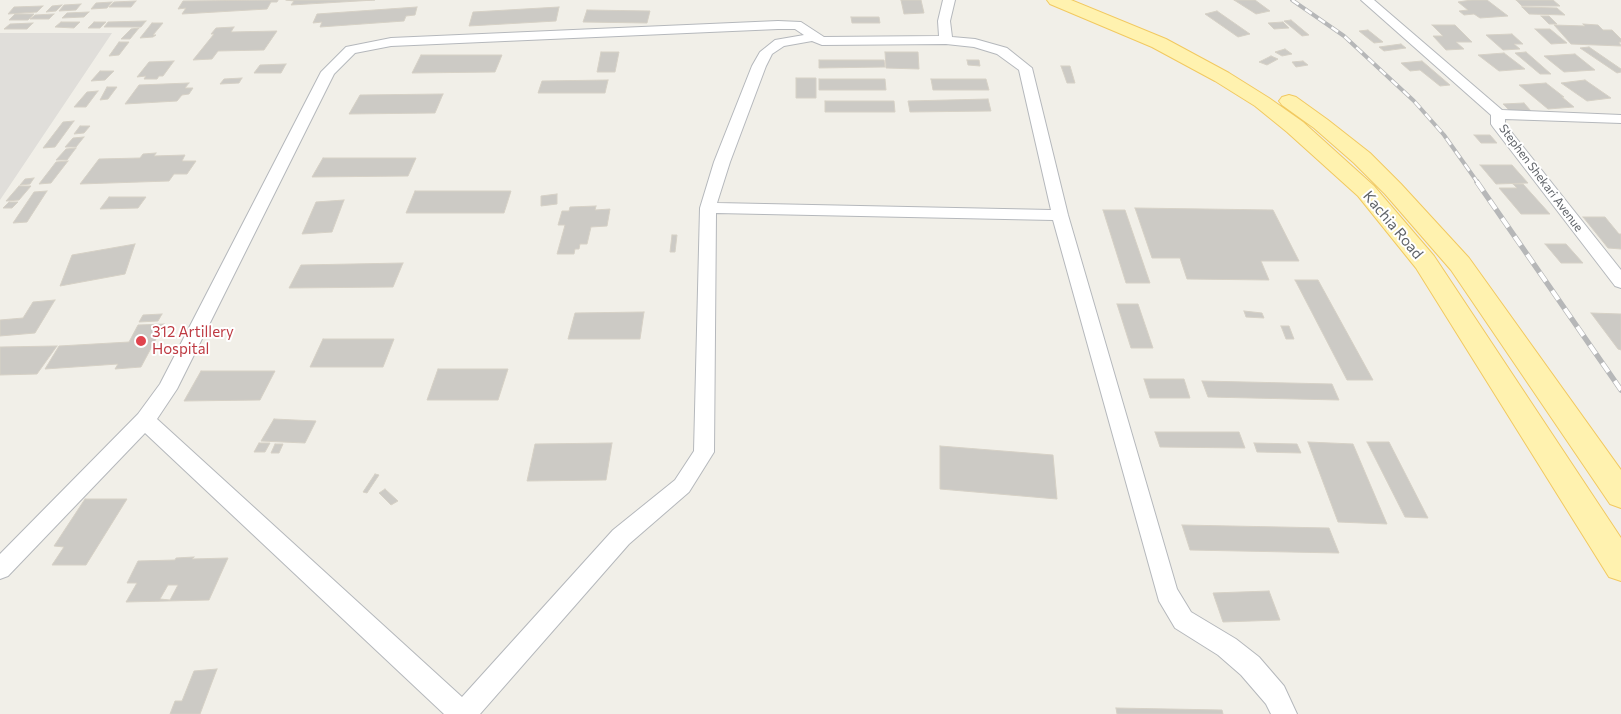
<!DOCTYPE html>
<html>
<head>
<meta charset="utf-8">
<style>
  body { margin:0 }
  canvas { display:block; background:#f1efe8 }
</style>
</head>
<body>
<canvas width="1621" height="714"></canvas>
<script>
const ctx = document.querySelector('canvas').getContext('2d');
ctx.lineJoin = 'round';
function fillPath(path, color) { ctx.fillStyle = color; ctx.fill(path, 'evenodd'); }
const toPath = rows => new Path2D(rows.map(r => 'M' + r).join(''));
function stroke(path, color, width, dash) { ctx.strokeStyle = color; ctx.lineWidth = width; ctx.lineCap = dash ? 'butt' : 'round'; ctx.setLineDash(dash || []); ctx.stroke(path); }
function write(font, color, halo, rows, align = 'center') {
  ctx.font = font + ' Commissioner,sans-serif'; ctx.lineWidth = 4; ctx.setLineDash([]); ctx.textBaseline = 'middle'; ctx.strokeStyle = halo; ctx.fillStyle = color; for (const [text, x, y, turn = 0] of rows) {
    ctx.save(); ctx.translate(x, y); ctx.rotate((+turn || 0) * Math.PI / 180); ctx.textAlign = isNaN(turn) ? turn : align; if (halo) ctx.strokeText(text, 0, 0); ctx.fillText(text, 0, 0); ctx.restore();
  }
}
fillPath(toPath([
  [0,33,112,33,0,200]
]), '#e0deda');
const building = toPath([
  [278,0,277,2,271,2,267,9,182,14,186,8,178,9,183,1,278,0],
  [286,0,375,0,291,5,294,1,286,0],
  [901,0,921,0,924,13,904,14,901,0],
  [1234,0,1255,0,1270,11,1256,14,1234,0],
  [1471,0,1487,0,1508,16,1480,18,1474,14,1464,15,1459,11,1468,10,1458,2,1471,0],
  [1516,0,1553,0,1560,6,1522,6,1516,0],
  [136,1,131,7,109,7,114,2,136,1],
  [112,2,107,8,91,9,96,3,112,2],
  [81,4,76,10,59,11,64,5,81,4],
  [62,5,56,11,46,12,52,6,62,5],
  [43,6,37,12,8,14,14,7,43,6],
  [417,7,415,15,406,16,404,21,320,27,322,22,313,23,317,14,417,7],
  [559,7,556,21,469,26,473,12,559,7],
  [1522,7,1557,8,1565,15,1529,14,1522,7],
  [587,10,650,11,647,23,583,22,587,10],
  [1217,11,1250,34,1238,37,1205,14,1217,11],
  [89,12,84,17,62,18,67,13,89,12],
  [15,14,34,14,28,20,9,20,15,14],
  [54,14,49,19,30,19,35,15,54,14],
  [1541,16,1549,16,1557,24,1549,24,1541,16],
  [851,17,879,17,880,23,852,23,851,17],
  [1291,20,1309,35,1302,36,1284,21,1291,20],
  [146,21,141,27,104,27,108,22,146,21],
  [61,22,80,22,74,28,55,27,61,22],
  [94,22,106,22,100,28,88,28,94,22],
  [1283,22,1289,28,1274,29,1268,23,1283,22],
  [33,23,27,29,4,29,10,24,33,23],
  [152,23,163,23,153,35,156,35,153,37,140,38,152,23],
  [1583,24,1598,25,1603,30,1612,30,1621,39,1621,42,1619,42,1621,46,1571,44,1554,25,1585,26,1583,24],
  [1432,25,1455,25,1472,42,1456,42,1464,49,1446,50,1433,36,1443,36,1432,25],
  [234,27,231,32,277,31,264,50,218,51,212,59,193,60,214,34,211,34,216,28,234,27],
  [139,28,130,39,121,39,131,29,139,28],
  [1535,29,1550,29,1567,43,1551,44,1535,29],
  [1368,30,1383,42,1374,43,1359,31,1368,30],
  [1512,34,1523,44,1514,44,1520,49,1503,50,1486,35,1512,34],
  [119,42,129,42,119,55,109,56,119,42],
  [1401,44,1406,48,1384,51,1379,47,1401,44],
  [1589,47,1621,69,1621,72,1617,73,1580,48,1589,47],
  [1285,49,1292,54,1282,56,1275,52,1285,49],
  [601,52,619,52,615,72,597,72,601,52],
  [885,52,918,52,919,69,886,68,885,52],
  [1526,52,1551,74,1540,74,1515,53,1526,52],
  [1504,53,1525,69,1499,71,1478,55,1504,53],
  [1575,54,1595,70,1564,72,1544,56,1575,54],
  [421,55,502,55,495,72,412,73,421,55],
  [1271,56,1278,59,1267,65,1259,62,1271,56],
  [819,60,884,60,885,67,819,68,819,60],
  [967,60,979,60,980,66,968,65,967,60],
  [174,61,163,76,159,76,157,79,144,79,146,76,137,77,149,62,174,61],
  [1303,61,1308,65,1296,67,1292,62,1303,61],
  [1422,61,1450,85,1440,86,1420,70,1410,71,1401,63,1422,61],
  [286,64,281,73,254,73,260,65,286,64],
  [1061,66,1070,66,1075,83,1067,83,1061,66],
  [100,71,114,71,105,80,91,81,100,71],
  [242,78,239,83,220,84,224,79,242,78],
  [796,78,816,78,816,98,796,98,796,78],
  [819,79,885,79,886,90,819,90,819,79],
  [931,79,986,79,989,90,933,90,931,79],
  [608,80,605,93,538,93,542,81,608,80],
  [1585,80,1611,98,1587,101,1561,83,1585,80],
  [189,83,185,88,193,88,189,94,182,95,177,101,125,104,139,85,189,83],
  [1546,83,1564,97,1562,97,1574,107,1548,109,1519,85,1546,83],
  [107,87,117,87,108,99,100,100,107,87],
  [98,91,86,107,74,107,87,92,98,91],
  [443,94,435,113,349,114,360,95,443,94],
  [988,99,991,111,910,112,908,101,988,99],
  [825,101,894,101,895,112,825,112,825,101],
  [1524,103,1531,111,1510,111,1503,104,1524,103],
  [74,121,55,147,43,148,63,122,74,121],
  [80,126,90,126,84,133,74,134,80,126],
  [1474,135,1490,135,1497,143,1481,143,1474,135],
  [84,137,76,147,65,147,73,138,84,137],
  [76,148,67,160,56,160,66,149,76,148],
  [156,153,154,156,185,155,182,161,196,161,187,174,174,174,169,181,80,184,99,159,140,158,143,154,156,153],
  [323,158,416,158,408,176,312,177,323,158],
  [68,161,51,183,39,184,56,162,68,161],
  [1480,165,1512,165,1528,183,1496,184,1480,165],
  [34,178,30,184,20,185,25,179,34,178],
  [1513,184,1523,184,1550,214,1521,214,1499,188,1517,188,1513,184],
  [19,186,31,186,19,200,6,201,19,186],
  [47,191,27,222,13,223,34,192,47,191],
  [415,191,511,191,504,213,406,213,415,191],
  [557,194,557,204,541,206,541,196,557,194],
  [109,197,146,197,138,208,100,209,109,197],
  [344,200,332,232,302,234,316,202,344,200],
  [9,202,18,202,12,208,3,208,9,202],
  [596,206,595,210,610,209,607,226,591,227,587,244,580,244,579,249,575,249,574,254,557,254,565,225,558,225,562,211,569,211,570,207,596,206],
  [1135,208,1273,210,1299,261,1261,261,1269,280,1187,279,1180,258,1152,258,1135,208],
  [1103,210,1125,210,1150,283,1126,283,1103,210],
  [1583,217,1605,217,1619,234,1621,234,1621,249,1608,248,1583,217],
  [672,235,677,235,675,252,670,252,672,235],
  [135,244,125,274,60,286,72,255,135,244],
  [1545,244,1566,244,1583,263,1561,263,1545,244],
  [403,263,393,287,289,288,301,265,403,263],
  [1295,280,1318,280,1373,380,1347,380,1295,280],
  [55,300,35,333,0,336,0,320,23,318,33,302,55,300],
  [1117,304,1138,304,1153,348,1131,348,1117,304],
  [1244,311,1262,313,1264,318,1246,317,1244,311],
  [644,312,640,339,568,339,575,313,644,312],
  [1591,313,1621,314,1621,350,1618,349,1591,313],
  [162,314,158,321,139,322,143,315,162,314],
  [164,324,141,367,115,369,118,364,45,369,59,346,129,342,138,325,164,324],
  [1281,326,1289,326,1294,339,1286,339,1281,326],
  [323,339,394,339,383,367,310,367,323,339],
  [57,346,37,374,0,375,0,347,57,346],
  [438,369,508,369,498,400,427,400,438,369],
  [201,371,275,371,260,400,184,401,201,371],
  [1144,379,1184,379,1190,398,1150,398,1144,379],
  [1202,381,1332,384,1339,400,1208,397,1202,381],
  [274,419,316,421,305,443,261,441,274,419],
  [1155,432,1239,432,1245,448,1160,447,1155,432],
  [1308,442,1353,444,1387,524,1338,522,1308,442],
  [1367,442,1389,442,1428,518,1405,517,1367,442],
  [259,443,270,443,265,452,254,452,259,443],
  [612,443,606,480,527,481,535,444,612,443],
  [1254,443,1297,444,1301,453,1257,452,1254,443],
  [275,444,283,444,279,453,271,453,275,444],
  [940,446,1053,455,1057,499,940,489,940,446],
  [375,474,379,475,367,493,363,492,375,474],
  [385,489,398,501,391,505,379,493,385,489],
  [85,499,127,499,86,565,52,565,64,547,54,546,85,499],
  [1182,525,1329,528,1339,553,1190,550,1182,525],
  [194,557,192,559,228,558,209,600,126,602,137,583,127,583,138,561,175,560,176,558,194,557],
  [168,585,178,585,170,600,160,599,168,585],
  [1269,591,1280,620,1223,622,1213,593,1269,591],
  [217,669,200,714,170,714,175,701,182,701,194,671,217,669],
  [1116,708,1222,710,1223,714,1117,714,1116,708]
]);
fillPath(building, '#cccac5');
stroke(building, '#d6d1c6', 1);
const street = toPath([
  [943,0,955,0,950,21,952,37,975,39,1007,48,1032,68,1068,215,1177,589,1191,612,1236,639,1259,657,1284,686,1297,714,1271,714,1266,704,1241,675,1218,655,1175,628,1159,601,1053,220,716,213,714,452,689,492,629,544,480,714,444,714,145,433,8,576,0,579,0,554,138,414,160,384,321,72,346,47,391,38,778,21,801,22,824,37,939,36,938,21,943,0],
  [778,29,795,29,804,35,775,40,760,52,752,66,714,162,700,208,694,451,675,480,613,530,462,697,157,419,177,389,334,74,355,53,391,46,778,29],
  [812,41,822,45,946,44,974,47,997,54,1019,70,1051,210,717,203,730,162,766,66,772,54,784,46,812,41],
  [1361,0,1374,0,1502,110,1621,115,1621,123,1505,119,1505,124,1621,270,1621,288,1615,286,1493,127,1491,124,1491,115,1361,0]
]);
const primary = toPath([
  [1047,0,1071,0,1166,39,1229,73,1269,98,1303,122,1374,186,1434,256,1621,538,1621,581,1609,577,1416,268,1358,196,1287,132,1255,106,1215,81,1152,47,1050,4,1047,0],
  [1289,95,1296,97,1328,120,1370,153,1401,184,1469,258,1621,470,1621,508,1610,504,1451,270,1385,194,1354,163,1314,128,1282,105,1279,101,1282,97,1289,95]
]);
stroke(street, '#b5b8bc', 2);
stroke(primary, '#f2c960', 2);
fillPath(street, '#fff');
fillPath(primary, '#fff2af');
const railFar1 = toPath([
  [1292,0,1344,36,1414,101,1444,135,1478,183]
]);
const rail = toPath([
  [1477,182,1621,390]
]);
stroke(railFar1, '#b6b7b8', 4);
stroke(rail, '#b6b7b8', 5.5);
stroke(railFar1, '#fff', 2.5, [8]);
stroke(rail, '#fff', 4, [11]);
for (const [x, y, r, color] of [
  [141,341,6,"#e0444e"]
]) { const dot = new Path2D(); dot.arc(x, y, r, 0, 2 * Math.PI); ctx.fillStyle = color; ctx.fill(dot); stroke(dot, '#fff', 2); }
write('12px', '#5f6368', '#fff', [
  ["Stephen Shekari Avenue",1541,178,53]
]);
write('15px', '#5f6368', '#fff', [
  ["Kachia Road",1393,225,50]
]);
write('15px', '#be3a42', '#fff', [
  ["312 Artillery",152,332],
  ["Hospital",152,349]
], 'left');
</script>
</body>
</html>
